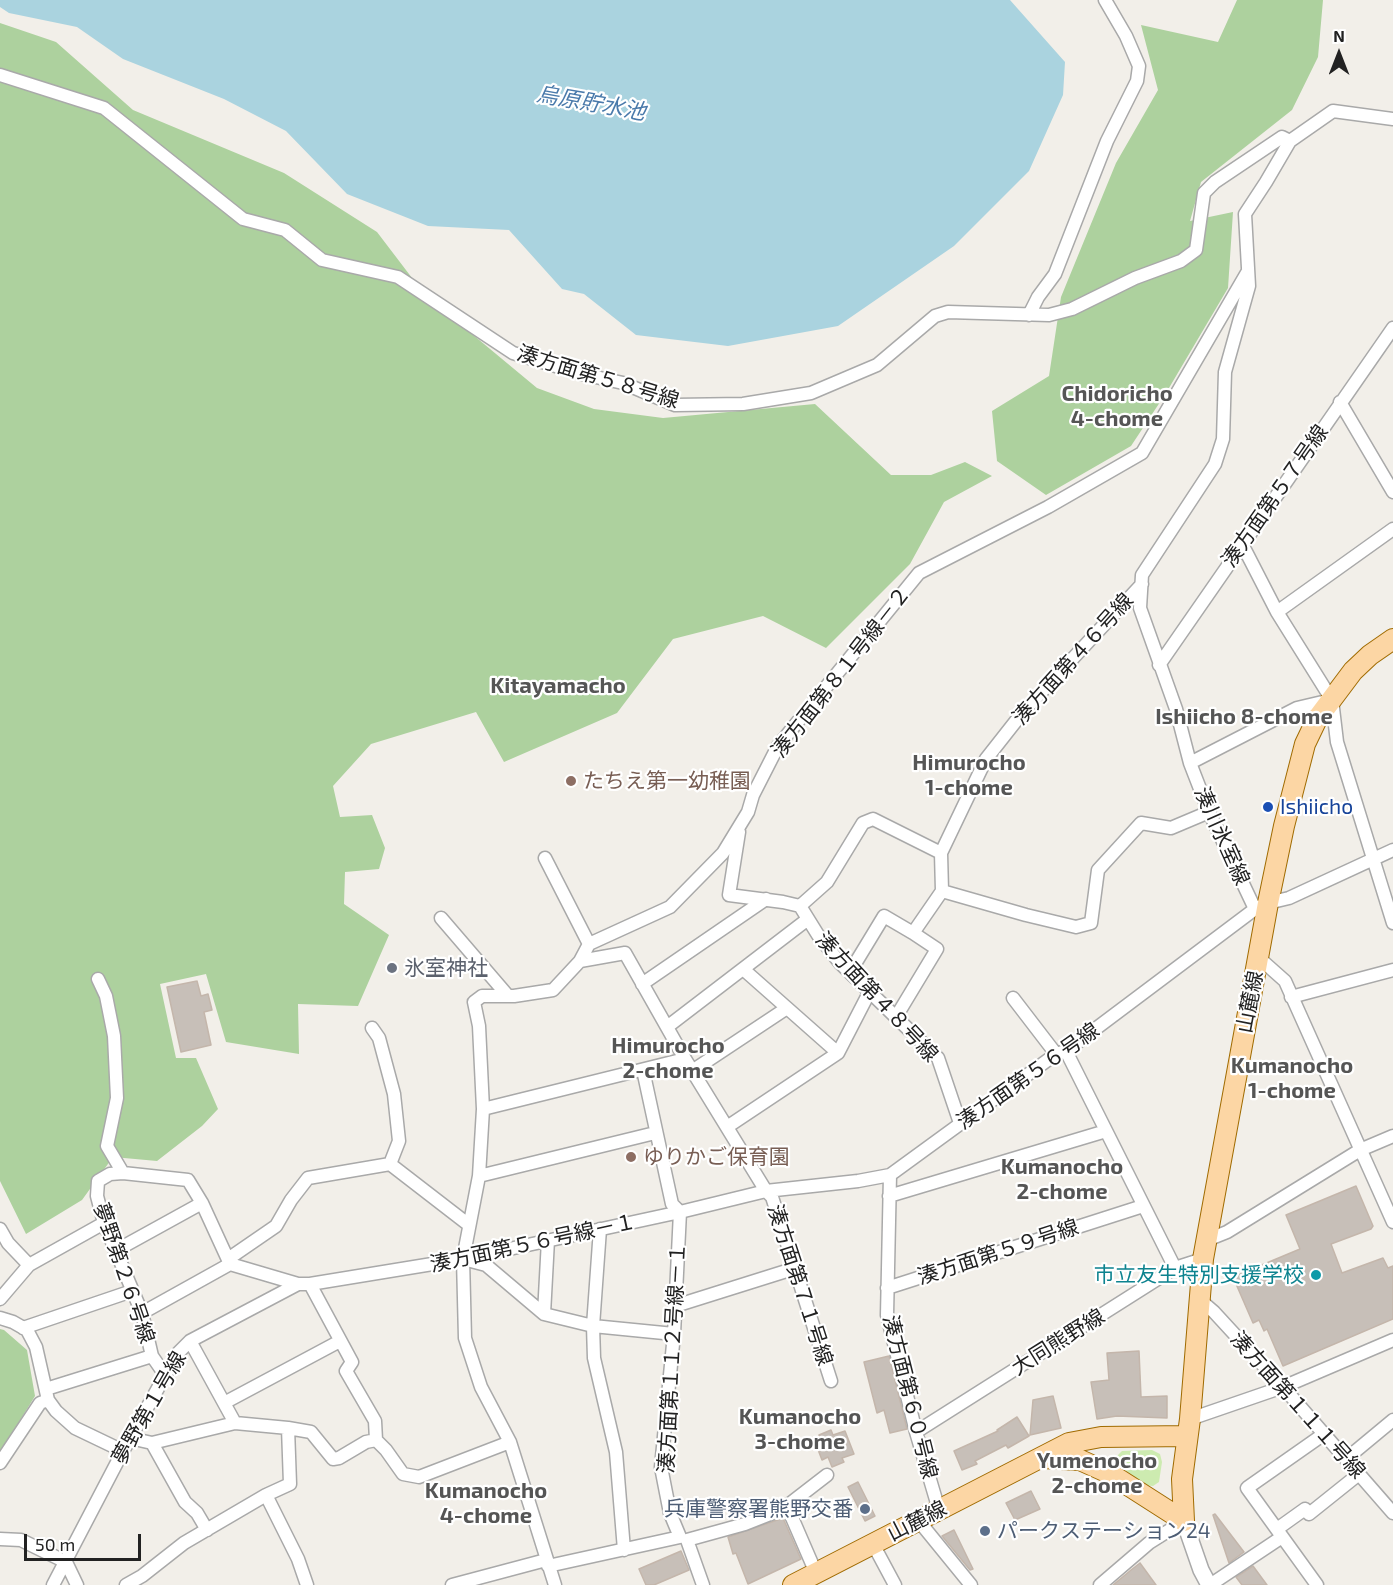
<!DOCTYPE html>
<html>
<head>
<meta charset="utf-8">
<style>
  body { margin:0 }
  #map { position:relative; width:1393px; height:1585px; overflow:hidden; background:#f2efe9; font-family:"Exo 2",sans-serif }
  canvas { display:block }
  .north { position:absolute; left:1309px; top:24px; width:60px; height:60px; -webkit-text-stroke:4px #fff; paint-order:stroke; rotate:0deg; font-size:16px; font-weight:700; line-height:24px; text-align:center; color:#222 }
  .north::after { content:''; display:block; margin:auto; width:21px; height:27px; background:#222; clip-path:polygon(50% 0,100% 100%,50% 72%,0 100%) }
  .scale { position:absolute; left:24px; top:1534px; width:117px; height:27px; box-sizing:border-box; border:3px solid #222; border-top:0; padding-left:8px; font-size:18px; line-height:21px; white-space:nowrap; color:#222; -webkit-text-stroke:4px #fff; paint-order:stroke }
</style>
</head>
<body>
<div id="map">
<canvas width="1393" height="1585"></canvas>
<div class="north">N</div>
<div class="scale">50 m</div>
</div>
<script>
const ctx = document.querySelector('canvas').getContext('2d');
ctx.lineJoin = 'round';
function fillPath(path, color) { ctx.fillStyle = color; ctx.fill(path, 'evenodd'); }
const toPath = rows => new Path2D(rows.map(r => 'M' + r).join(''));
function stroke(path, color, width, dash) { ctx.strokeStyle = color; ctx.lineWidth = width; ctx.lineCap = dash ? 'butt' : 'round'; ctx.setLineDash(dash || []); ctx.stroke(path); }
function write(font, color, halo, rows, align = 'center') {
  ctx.font = font + ' "Exo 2","Noto Sans JP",sans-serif'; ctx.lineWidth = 4.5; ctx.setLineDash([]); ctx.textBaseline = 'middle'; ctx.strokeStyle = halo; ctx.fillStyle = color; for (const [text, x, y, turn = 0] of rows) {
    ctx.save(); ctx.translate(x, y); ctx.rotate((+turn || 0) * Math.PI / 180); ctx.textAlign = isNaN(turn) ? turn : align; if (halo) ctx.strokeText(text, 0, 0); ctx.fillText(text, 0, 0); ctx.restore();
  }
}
fillPath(toPath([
  [1152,1450,1160,1454,1162,1462,1159,1482,1153,1486,1143,1485,1119,1465,1116,1457,1122,1451]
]), '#cdebb0');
fillPath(toPath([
  [1237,0,1323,0,1318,57,1292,110,1201,182,1190,221,1233,212,1228,288,1166,393,1131,446,1046,495,997,461,992,411,1049,376,1061,297,1116,163,1158,90,1141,25,1218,42],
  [0,23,56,42,133,110,284,173,377,232,425,295,537,388,594,409,663,418,815,404,891,475,931,475,965,462,992,476,944,502,910,564,826,648,763,616,673,639,617,713,504,762,476,712,371,744,333,786,340,817,372,815,385,848,379,869,345,872,344,904,389,935,358,1006,298,1004,299,1054,226,1042,206,974,160,984,176,1058,196,1058,218,1109,202,1126,157,1161,113,1157,82,1200,26,1234,0,1181],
  [0,1329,4,1330,27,1350,35,1396,0,1453]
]), '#add19e');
fillPath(toPath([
  [0,0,1010,0,1065,62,1063,95,1029,171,954,246,838,326,728,346,636,335,584,294,562,289,509,230,428,226,347,194,286,131,224,99,123,59,77,27,9,13,0,7]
]), '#aad3df');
const building = toPath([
  [197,981,201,996,208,994,212,1010,204,1012,211,1045,181,1052,167,987,197,981],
  [1356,1186,1373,1226,1371,1229,1331,1244,1342,1273,1383,1258,1388,1268,1393,1266,1393,1319,1283,1366,1267,1329,1264,1331,1259,1320,1253,1323,1233,1277,1300,1249,1286,1215,1356,1186],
  [1139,1351,1141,1397,1167,1396,1167,1418,1117,1416,1097,1419,1091,1382,1109,1380,1107,1353,1139,1351],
  [889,1356,907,1429,890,1433,884,1410,877,1413,864,1362,889,1356],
  [1053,1396,1061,1428,1030,1435,1033,1400,1053,1396],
  [1017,1417,1029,1436,1008,1448,1006,1445,975,1461,977,1464,962,1470,954,1451,998,1431,997,1430,1017,1417],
  [831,1430,833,1435,845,1431,854,1454,842,1458,844,1462,832,1467,828,1457,822,1460,817,1447,823,1445,819,1435,831,1430],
  [858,1482,875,1516,865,1521,848,1487,858,1482],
  [1031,1491,1040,1509,1015,1520,1006,1503,1031,1491],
  [1215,1514,1244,1552,1229,1563,1213,1515,1215,1514],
  [783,1518,801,1559,748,1584,736,1553,733,1554,728,1537,783,1518],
  [954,1530,973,1569,970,1570,942,1536,954,1530],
  [681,1551,689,1570,654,1585,646,1585,639,1569,681,1551],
  [1140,1563,1156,1585,1113,1585,1131,1570,1140,1563],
  [1253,1566,1267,1585,1242,1585,1236,1577,1253,1566]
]);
fillPath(building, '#c7bfb8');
stroke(building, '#c4b6ab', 1.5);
const minor = toPath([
  [0,75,104,108,243,219,285,230,322,260,398,277,513,353,582,374,623,383,675,405,743,404,811,393,877,365,935,316,948,312,1049,315,1072,309,1135,278,1181,261,1196,250,1204,193,1215,182,1282,137,1290,141,1266,182,1245,214,1249,286,1225,372,1223,439,1215,464,1142,575,1140,608,1176,709,1190,763,1209,812,1255,909],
  [1290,141,1333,111,1393,119],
  [1029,315,1038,297,1055,274,1107,141,1137,81,1139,66,1126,36,1105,0],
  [1340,402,1393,492],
  [1242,544,1277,612,1332,700,1337,742,1393,923],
  [1277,612,1393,529],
  [1159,665,1393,328],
  [1190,763,1297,708,1331,700],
  [739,832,729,895,783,902,800,906,818,935,840,963,938,1058,960,1123],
  [545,858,589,944],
  [942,891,1026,915,1076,927,1091,923,1098,870,1141,823,1171,828,1209,812],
  [800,906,827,882,863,823,873,819,941,853],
  [441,918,508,996],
  [1258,957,1285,981,1393,1222],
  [580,961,625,953,685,1059,766,1191,772,1197,831,1381],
  [743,969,838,1053],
  [850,972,884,916,913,933,942,891,941,853,986,759,1023,712,1142,584],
  [98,979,106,996,114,1036,117,1098,107,1146,123,1173],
  [642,984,766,899],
  [1291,997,1393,970],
  [1013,998,1056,1054],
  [896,1017,937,949,913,933],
  [667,1027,808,919],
  [372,1028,379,1038,394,1094,399,1141,390,1164],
  [1066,1051,1175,1268],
  [643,1070,672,1204,680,1212,674,1334,661,1467,670,1513,680,1537],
  [692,1071,787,1008],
  [483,1109,685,1059],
  [727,1127,838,1053,870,991],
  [390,1164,469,1225],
  [890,1175,887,1315,916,1432,939,1510],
  [479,1176,655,1133],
  [889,1196,1106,1131],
  [0,1229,8,1243,29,1265],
  [600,1229,593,1326,594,1358,616,1452,624,1550],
  [1207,1240,1227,1232,1360,1150,1393,1136],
  [115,1251,202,1203],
  [228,1259,276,1226,291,1200,308,1178,390,1164],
  [467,1260,486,1265,544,1314,593,1326,674,1334],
  [310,1284,352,1362,346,1371,375,1421,376,1440],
  [887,1288,1143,1206],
  [0,1299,29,1265,104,1223],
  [1200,1300,1214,1312,1283,1387,1393,1513],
  [675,1306,796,1268],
  [142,1313,230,1264],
  [544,1314,548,1240],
  [0,1318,13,1322,27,1330,36,1347,48,1400,56,1411,75,1428,123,1451],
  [23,1328,132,1291],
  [190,1341,235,1423],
  [167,1372,161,1369,152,1356,142,1313,104,1223,97,1196,98,1181,110,1174,123,1173,188,1180,202,1203,230,1264,298,1284,310,1284,463,1259,680,1212,766,1191,858,1181,890,1175,1056,1054,1066,1051,1255,909,1268,903,1289,898,1393,850],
  [46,1389,152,1356],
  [224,1403,340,1341],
  [1190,1419,1283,1387,1393,1340],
  [916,1432,1175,1268,1203,1259],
  [130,1438,152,1443,235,1423,288,1428,311,1432,333,1459,339,1458,366,1442,376,1440],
  [376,1440,386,1450,403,1474,419,1477,510,1442],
  [152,1443,185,1502,197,1513,207,1530],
  [1346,1459,1393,1420],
  [0,1463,40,1403,48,1400],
  [266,1495,298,1559,307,1585],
  [787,1506,816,1573],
  [918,1520,971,1585],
  [1277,1529,1305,1509,1309,1514,1359,1474],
  [0,1539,21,1540,66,1562,77,1585],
  [687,1540,745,1524,783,1509,827,1475],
  [687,1540,703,1585],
  [873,1544,895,1585],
  [548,1566,680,1537],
  [53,1585,123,1451,177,1354,190,1341,298,1284],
  [126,1585,142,1576,184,1543,266,1495,290,1484,288,1428],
  [452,1585,546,1560],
  [555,1585,510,1442,481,1387,465,1338,463,1259,479,1176,483,1109,479,1026,474,1002,482,996,514,996,553,990,580,961,589,944,670,907,723,853,748,812,753,795,778,746,919,573,1048,507,1142,453,1248,271],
  [1100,1585,1149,1543,1184,1521],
  [1210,1585,1282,1537],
  [1317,1585,1247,1488,1324,1434]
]);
const tertiary = toPath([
  [1184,1521,1201,1570,1209,1585]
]);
const primary = toPath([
  [1042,1458,1080,1460,1109,1473,1184,1521],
  [1184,1521,1182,1479,1190,1419,1203,1259,1268,903,1284,826,1305,744,1317,719,1353,671,1370,655,1393,639],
  [793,1585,1069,1443,1101,1437,1187,1436]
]);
stroke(minor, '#a9a9a9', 15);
stroke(tertiary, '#a9a9a9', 18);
stroke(primary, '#a06b00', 22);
stroke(minor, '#fff', 12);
stroke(tertiary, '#fff', 15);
stroke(primary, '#fcd6a4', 20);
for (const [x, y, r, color] of [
  [571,781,6,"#8d6e63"],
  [1268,807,6,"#1a4fb4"],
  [392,968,6,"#6b7280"],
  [631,1157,6,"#8d6e63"],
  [1316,1275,6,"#0f9aa8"],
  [865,1509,6,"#5c6f8a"],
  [985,1531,6,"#5c6f8a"]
]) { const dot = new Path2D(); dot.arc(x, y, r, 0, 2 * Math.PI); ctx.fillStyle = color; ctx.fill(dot); stroke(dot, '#fff', 2); }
write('21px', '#222', '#fff', [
  ["湊方面第５８号線",598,377,17],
  ["湊方面第５７号線",1275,496,-55],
  ["湊方面第４６号線",1073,659,-48],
  ["湊方面第８１号線－２",841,672,-52],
  ["湊川氷室線",1222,836,66],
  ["湊方面第４８号線",877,997,47],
  ["山麓線",1250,1002,-79],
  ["湊方面第５６号線",1028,1076,-35],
  ["湊方面第５６号線－１",533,1243,-12],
  ["湊方面第５９号線",998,1252,-18],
  ["夢野第２６号線",124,1273,71],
  ["湊方面第７１号線",800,1285,72],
  ["大同熊野線",1058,1342,-32],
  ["湊方面第１１２号線－１",672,1358,-87],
  ["湊方面第６０号線",910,1397,76],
  ["湊方面第１１１号線",1298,1405,48],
  ["夢野第１号線",149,1408,-60],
  ["山麓線",917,1521,-27]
]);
write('21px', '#785e54', '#fff', [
  ["たちえ第一幼稚園",583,781],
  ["ゆりかご保育園",643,1157]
], 'left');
write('21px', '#164399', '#fff', [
  ["Ishiicho",1280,807]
], 'left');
write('21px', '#5b616d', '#fff', [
  ["氷室神社",404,968]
], 'left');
write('21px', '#0d838f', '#fff', [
  ["市立友生特別支援学校",1304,1275]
], 'right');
write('21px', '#4e5e75', '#fff', [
  ["兵庫警察署熊野交番",853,1509],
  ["パークステーション24",997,1531,"left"]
], 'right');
write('italic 22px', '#4a7aab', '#fff', [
  ["烏原貯水池",591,103,10]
]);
write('bold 22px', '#555', '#fff', [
  ["Chidoricho",1117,394],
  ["4-chome",1117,419],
  ["Kitayamacho",558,686],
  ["Ishiicho 8-chome",1244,717],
  ["Himurocho",969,763],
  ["1-chome",969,788],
  ["Himurocho",668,1046],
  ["2-chome",668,1071],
  ["Kumanocho",1292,1066],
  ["1-chome",1292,1091],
  ["Kumanocho",1062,1167],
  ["2-chome",1062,1192],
  ["Kumanocho",800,1417],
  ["3-chome",800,1442],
  ["Yumenocho",1097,1461],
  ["2-chome",1097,1486],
  ["Kumanocho",486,1491],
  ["4-chome",486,1516]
]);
</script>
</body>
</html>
